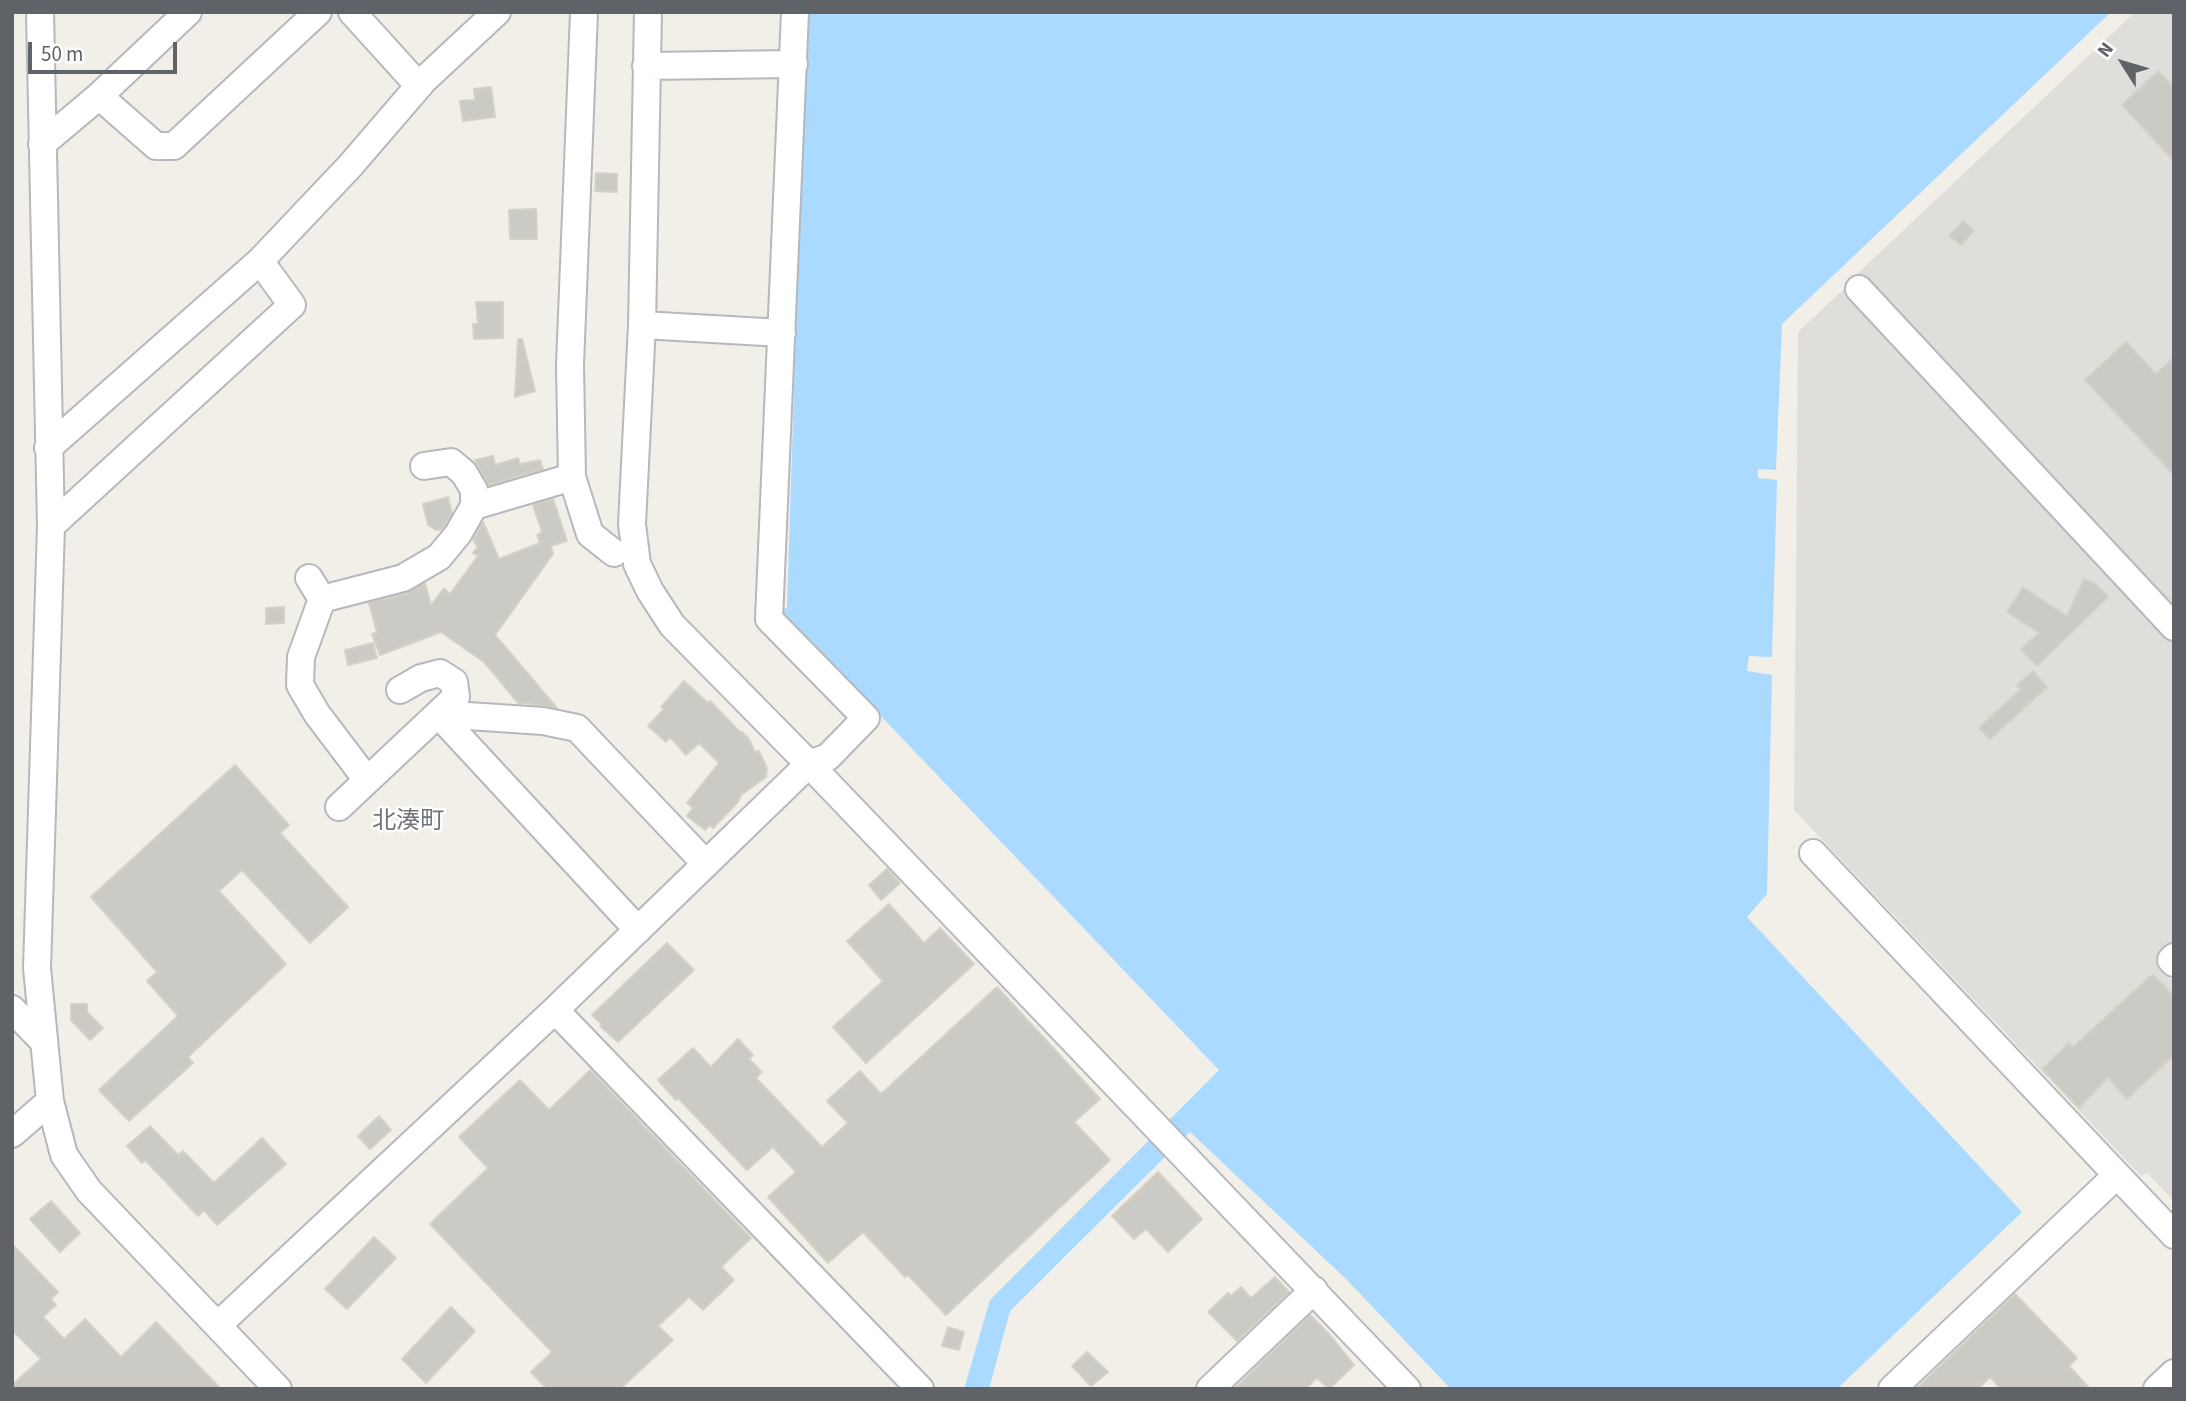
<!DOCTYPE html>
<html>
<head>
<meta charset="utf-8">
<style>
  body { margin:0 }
  #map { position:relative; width:2186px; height:1401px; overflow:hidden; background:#f1efe8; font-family:"Source Sans 3",sans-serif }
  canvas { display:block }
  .frame { position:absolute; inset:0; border:14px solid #5f6368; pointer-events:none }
  .north { position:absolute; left:2088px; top:28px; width:70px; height:70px; -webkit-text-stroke:5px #fff; paint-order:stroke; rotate:307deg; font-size:19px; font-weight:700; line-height:28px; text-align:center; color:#5f6368 }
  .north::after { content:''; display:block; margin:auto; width:24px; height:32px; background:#5f6368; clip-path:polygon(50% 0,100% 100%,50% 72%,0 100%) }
  .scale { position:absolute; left:28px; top:42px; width:149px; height:32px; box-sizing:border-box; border:4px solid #5f6368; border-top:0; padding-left:9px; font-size:21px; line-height:24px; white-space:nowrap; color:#5f6368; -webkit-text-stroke:5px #fff; paint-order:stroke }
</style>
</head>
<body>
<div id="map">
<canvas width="2186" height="1401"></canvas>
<div class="frame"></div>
<div class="north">N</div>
<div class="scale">50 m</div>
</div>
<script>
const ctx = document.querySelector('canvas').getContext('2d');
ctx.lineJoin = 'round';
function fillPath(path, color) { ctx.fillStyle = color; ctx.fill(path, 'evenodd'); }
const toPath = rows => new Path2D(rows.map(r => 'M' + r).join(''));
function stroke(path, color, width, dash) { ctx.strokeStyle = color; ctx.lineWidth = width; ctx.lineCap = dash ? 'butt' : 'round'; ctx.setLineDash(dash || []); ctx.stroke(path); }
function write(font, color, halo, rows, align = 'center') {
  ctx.font = font + ' "Source Sans 3","Noto Sans JP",sans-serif'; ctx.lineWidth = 5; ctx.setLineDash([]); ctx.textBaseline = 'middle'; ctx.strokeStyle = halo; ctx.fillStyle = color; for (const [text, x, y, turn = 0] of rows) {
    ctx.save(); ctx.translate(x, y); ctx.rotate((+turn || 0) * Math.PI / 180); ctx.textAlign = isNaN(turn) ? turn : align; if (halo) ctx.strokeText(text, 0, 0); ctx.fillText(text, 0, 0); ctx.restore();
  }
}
fillPath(toPath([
  [2135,12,2174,12,2174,613,1857,274],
  [1845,288,2174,642,2174,948,2157,964,2174,982,2174,1201,2147,1173,2141,1176,1794,810,1798,332]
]), '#e0deda');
fillPath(toPath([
  [806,12,2111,12,1782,324,1776,470,1758,469,1758,478,1777,480,1772,657,1749,656,1747,671,1772,675,1767,894,1747,917,2022,1212,1837,1389,1451,1389,1346,1279,1190,1132,1010,1311,989,1389,964,1389,990,1300,1219,1070,792,623,782,625,781,609,787,608]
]), '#aadaff');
const building = toPath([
  [2158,71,2174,87,2174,161,2122,105,2158,71],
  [491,87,495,117,463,121,460,101,475,100,474,89,491,87],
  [596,173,617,174,617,192,595,191,596,173],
  [536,209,537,239,510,239,509,210,536,209],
  [1963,221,1974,231,1961,245,1949,236,1963,221],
  [476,302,503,302,503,338,474,339,473,324,478,324,476,302],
  [518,339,522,339,535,391,515,397,518,339],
  [2126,342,2156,374,2174,357,2174,475,2085,380,2126,342],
  [493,456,495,465,518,458,520,464,540,460,543,469,489,485,475,460,493,456],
  [448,497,452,513,442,529,436,530,428,525,423,504,448,497],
  [553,499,567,541,551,546,553,554,495,635,557,708,524,703,519,704,484,662,441,632,380,655,372,634,377,632,369,603,407,593,425,583,431,605,444,588,450,594,478,556,473,553,478,547,473,540,483,522,499,559,540,543,537,535,542,532,533,505,553,499],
  [2084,579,2096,584,2108,597,2037,666,2021,649,2039,633,2007,612,2023,587,2067,616,2084,579],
  [284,607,284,623,266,624,266,608,284,607],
  [373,643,377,658,348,665,345,650,373,643],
  [2033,671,2047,687,1990,739,1979,728,2021,689,2017,685,2033,671],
  [684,681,708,703,710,701,740,732,742,732,749,739,755,752,759,751,767,768,766,777,741,795,738,802,713,828,710,825,705,830,687,816,693,808,687,803,719,763,699,743,686,755,670,737,666,742,648,726,664,709,661,707,684,681],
  [235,765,289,825,280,833,348,907,310,943,242,870,219,891,286,964,188,1057,193,1063,129,1121,99,1090,178,1016,147,981,157,972,91,897,235,765],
  [887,869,900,883,881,900,869,885,887,869],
  [889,904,924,943,940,928,974,964,866,1063,833,1027,883,981,847,941,889,904],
  [667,943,694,970,618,1042,600,1026,602,1024,592,1015,667,943],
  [2153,974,2174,997,2174,1055,2127,1099,2108,1077,2079,1108,2042,1069,2069,1043,2073,1047,2153,974],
  [997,987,1100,1099,1074,1122,1110,1160,946,1315,908,1275,905,1277,863,1232,828,1263,768,1197,796,1172,773,1147,747,1170,678,1098,676,1100,658,1080,693,1048,711,1067,738,1039,753,1055,749,1059,762,1072,756,1078,822,1147,848,1123,827,1101,860,1071,881,1094,997,987],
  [71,1004,87,1004,87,1012,103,1028,90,1040,71,1020,71,1004],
  [590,1070,751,1238,721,1267,734,1280,703,1310,689,1297,658,1326,673,1340,620,1389,547,1389,531,1372,552,1352,430,1224,488,1168,459,1137,520,1080,549,1110,590,1070],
  [379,1116,391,1130,370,1149,358,1136,379,1116],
  [150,1126,178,1155,183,1151,214,1183,262,1138,286,1164,217,1225,204,1210,198,1216,145,1160,142,1163,127,1146,150,1126],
  [1158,1172,1202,1219,1168,1252,1146,1229,1134,1239,1112,1216,1158,1172],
  [51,1201,80,1233,60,1252,30,1219,51,1201],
  [374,1237,396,1258,347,1309,325,1289,374,1237],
  [12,1244,58,1292,51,1299,56,1305,43,1317,64,1339,85,1319,121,1357,156,1322,221,1389,12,1389,12,1385,41,1359,12,1330,12,1244],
  [1275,1277,1289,1292,1237,1341,1208,1312,1228,1293,1231,1296,1241,1287,1251,1298,1275,1277],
  [2015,1294,2077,1358,2069,1366,2090,1389,2001,1389,1990,1377,1978,1389,1916,1389,2015,1294],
  [451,1307,475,1331,426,1383,402,1359,451,1307],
  [1310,1315,1330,1335,1354,1365,1329,1389,1317,1378,1305,1389,1234,1389,1310,1315],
  [948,1327,964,1332,959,1350,942,1346,948,1327],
  [1087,1352,1108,1372,1091,1386,1072,1366,1087,1352]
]);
fillPath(building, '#cccac5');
stroke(building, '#d6d1c6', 2);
const minor = toPath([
  [40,12,51,526,37,968,50,1101,64,1155,89,1191,278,1389],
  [352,12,419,86],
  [584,12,570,365,572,477,590,534,614,553],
  [648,12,642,325,632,524,637,564,650,591,672,625,809,764,1407,1389],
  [646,66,794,64],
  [99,96,156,146,174,146,318,12],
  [42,144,99,96,188,12],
  [1859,289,2174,627],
  [642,325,782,333],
  [48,448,260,261,350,166,424,80,497,12],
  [474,506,572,477],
  [51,526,292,305,260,261],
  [309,578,322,599,403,578,439,557,458,534,474,506,474,490,464,473,451,462,424,466],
  [322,599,301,657,300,685,317,714,367,780],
  [438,714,543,721,577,728,706,864],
  [438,714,638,930],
  [339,807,456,697,454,682,440,673,421,678,400,690],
  [1813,853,2117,1175],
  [2174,957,2171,960,2174,963],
  [12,1009,44,1042],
  [555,1010,920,1389],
  [12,1134,50,1101],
  [218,1325,555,1010,809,764,828,757,866,718,769,619,795,12],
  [1210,1389,1314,1290],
  [1892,1389,2117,1175,2174,1235],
  [2157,1389,2174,1373]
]);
stroke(minor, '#b5b8bc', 30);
stroke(minor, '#fff', 26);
write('24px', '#70757a', '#fff', [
  ["北湊町",408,823]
]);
</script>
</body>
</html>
